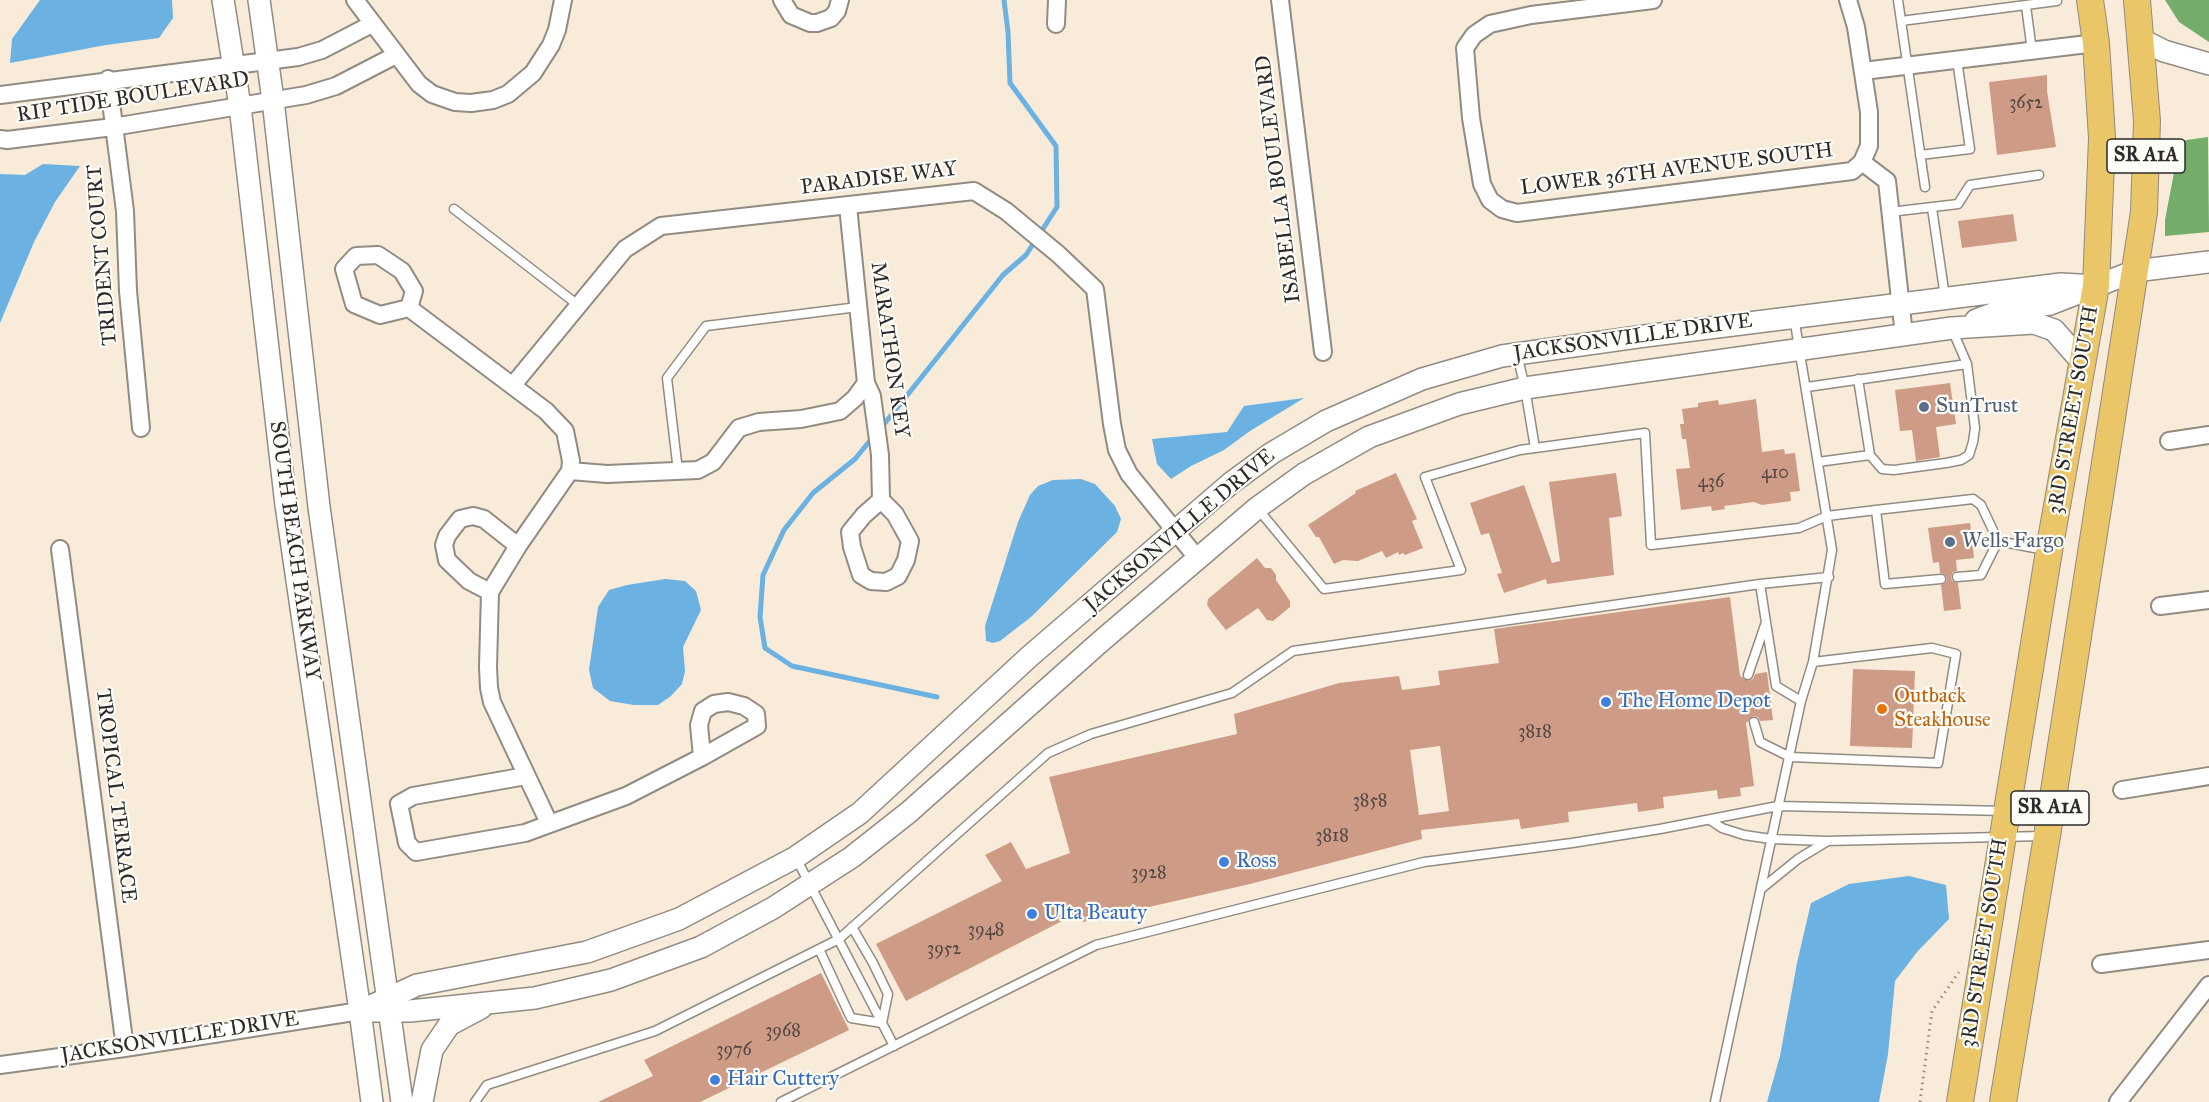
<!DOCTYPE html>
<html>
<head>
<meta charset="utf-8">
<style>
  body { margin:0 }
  canvas { display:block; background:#f8ebd9 }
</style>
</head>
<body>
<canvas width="2209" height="1102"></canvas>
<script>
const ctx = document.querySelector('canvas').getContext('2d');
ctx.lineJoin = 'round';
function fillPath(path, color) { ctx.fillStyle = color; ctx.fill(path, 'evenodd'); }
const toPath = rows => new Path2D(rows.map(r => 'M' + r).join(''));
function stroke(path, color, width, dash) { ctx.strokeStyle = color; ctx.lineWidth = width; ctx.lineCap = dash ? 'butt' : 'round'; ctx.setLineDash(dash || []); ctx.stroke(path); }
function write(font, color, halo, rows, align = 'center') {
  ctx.font = font + ' "IM FELL Great Primer",serif'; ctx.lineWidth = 4.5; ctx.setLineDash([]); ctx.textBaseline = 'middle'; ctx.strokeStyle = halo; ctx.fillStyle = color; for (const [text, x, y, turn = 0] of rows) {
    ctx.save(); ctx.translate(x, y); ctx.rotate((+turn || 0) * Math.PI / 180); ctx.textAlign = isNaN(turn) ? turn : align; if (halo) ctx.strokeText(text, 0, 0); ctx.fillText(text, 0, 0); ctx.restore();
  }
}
fillPath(toPath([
  [2165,0,2209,0,2209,42,2179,22],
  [2208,137,2209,232,2165,236,2165,220,2180,141]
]), '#74ac6a');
fillPath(toPath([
  [40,0,172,0,173,18,159,38,106,45,10,63,12,39],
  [43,164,80,166,55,202,34,242,0,323,0,174,25,175],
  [1304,398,1250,431,1224,450,1191,466,1171,479,1157,464,1152,439,1227,432,1244,406],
  [1081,479,1095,484,1115,506,1121,519,1117,532,1031,617,1000,641,993,643,986,641,985,626,1018,522,1030,495,1038,486,1053,480],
  [665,579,685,581,696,591,701,610,683,647,685,671,682,684,671,696,658,705,634,705,610,701,593,688,589,670,598,607,609,590,627,585],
  [1909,876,1946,885,1949,919,1917,952,1895,981,1888,1054,1879,1102,1767,1102,1780,1056,1797,963,1811,903,1849,884]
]), '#6bb1e2');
stroke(toPath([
  [881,428,1003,275,1026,255,1057,207,1056,146,1010,83,1008,32,1004,0],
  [873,437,855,459,813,493,784,530,763,575,760,617,765,648,792,666,937,697]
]), '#6bb1e2', 5);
fillPath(toPath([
  [2047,75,2047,91,2056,147,1997,155,1989,82],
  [2013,214,2017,241,1962,248,1958,221],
  [1950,383,1956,424,1936,427,1940,457,1916,461,1912,430,1900,431,1895,390],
  [1756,399,1762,452,1784,449,1785,454,1795,453,1800,491,1790,492,1791,501,1762,505,1754,502,1724,506,1725,509,1712,511,1711,506,1681,510,1676,469,1690,468,1686,439,1682,439,1680,424,1684,424,1682,409,1698,407,1698,403,1718,400,1719,405],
  [1396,473,1417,519,1412,521,1423,548,1405,555,1403,553,1399,555,1398,552,1386,558,1382,551,1358,561,1343,560,1334,564,1319,537,1316,537,1308,525,1356,493,1355,491],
  [1616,473,1622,516,1609,518,1614,575,1547,584,1546,579,1504,593,1497,574,1502,573,1489,533,1481,535,1470,503,1524,485,1552,563,1560,561,1549,482],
  [1970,523,1974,558,1956,560,1957,571,1953,572,1951,577,1952,581,1958,583,1961,609,1944,611,1941,585,1946,582,1947,578,1944,574,1940,573,1939,562,1933,563,1928,528],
  [1257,558,1265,568,1271,568,1276,575,1276,580,1290,601,1290,607,1273,621,1267,620,1258,608,1226,630,1213,614,1207,605,1208,599],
  [1730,597,1740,676,1749,681,1753,679,1755,674,1767,672,1773,720,1760,721,1758,717,1753,716,1746,723,1754,786,1740,788,1741,796,1718,799,1717,790,1663,797,1664,808,1638,812,1637,803,1568,812,1569,822,1521,829,1519,819,1421,830,1422,839,1250,884,1083,922,1082,917,1066,919,906,1001,876,944,1002,881,985,855,1011,842,1026,869,1070,853,1049,777,1237,734,1234,714,1339,683,1399,676,1402,690,1440,685,1438,671,1499,663,1494,629],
  [1440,746,1449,811,1419,815,1410,750],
  [1853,669,1915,671,1912,748,1850,746],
  [821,973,849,1030,700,1102,598,1102,653,1076,644,1060]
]), '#cd9b86');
const service = toPath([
  [1898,0,1925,187],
  [2026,6,2032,51],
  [1901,21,2057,1],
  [1920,155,1970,149,1957,60],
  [1932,208,1945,297],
  [454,209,578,305],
  [1890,212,1958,204,1970,185,2039,175],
  [1517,354,1525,388,1535,448],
  [1807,387,1967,364,1952,329],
  [1870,455,1882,469,1894,470,1946,463,1961,460,1969,455,1973,442,1975,428,1967,364],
  [1818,462,1870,455,1858,379],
  [678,471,667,378,706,326,858,307],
  [1258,509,1324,589,1461,570,1425,477,1520,450,1535,448,1645,433,1651,545,1799,528,1827,516,1876,510],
  [1998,541,2045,550],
  [1941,579,1885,584,1876,510,1973,499,1981,505,1998,541,1981,575,1957,577],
  [1760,584,1776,686,1801,701],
  [1748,675,1765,625],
  [1754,722,1760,742,1790,757,1938,763,1956,654,1932,648,1813,662],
  [1710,820,1722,828,1744,835,1771,839,1826,841,2043,836],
  [796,858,894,1046],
  [1761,889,1798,859,1826,842],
  [819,949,851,1018,882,1023,888,994,873,963,852,927],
  [475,1102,487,1085,655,1031,839,939,1048,753,1091,734,1232,693,1293,651,1760,584,1829,577],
  [781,1102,1096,945,1424,862,1572,843,1660,829,1778,806,2006,811,2048,814],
  [1715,1102,1801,701,1813,662,1832,550,1794,317]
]);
const minor = toPath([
  [355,0,419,84,432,94,455,102,471,103,493,100,508,94,533,73,551,45,557,30,563,0],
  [782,0,791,15,810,23,817,23,831,18,837,11,840,0],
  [1280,0,1323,352],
  [1653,0,1531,15,1490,24,1474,35,1465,48,1471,118,1482,184,1490,200,1502,209,1517,213,1852,171,1862,162,1869,146,1869,112,1856,27,1848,0],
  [1056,24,1057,0],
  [1863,71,2096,43],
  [108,79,125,211,128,291,141,428],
  [0,95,298,57,322,50,372,24],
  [0,139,7,140,113,127,306,95,336,86,396,55],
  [1862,162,1887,181,1904,335],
  [848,206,866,383,872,396,880,455,881,500,864,515,850,532,852,547,861,575,871,581,886,582,898,576,906,560,910,541,895,514,881,500],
  [378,255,402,271,414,291,409,308,380,315,354,304,344,269,356,256,378,255],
  [409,308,546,411,565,431,571,461,570,471,518,546,490,592,488,667,489,688,492,702,549,823],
  [513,385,625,249,661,226,974,191,1006,211,1058,254,1095,289,1112,424,1117,450,1129,474,1198,559],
  [2169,441,2209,435],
  [570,471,607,474,698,470,713,462,739,428,759,422,801,419,840,411,855,398,866,383],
  [60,549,125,1048],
  [490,592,469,581,447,560,444,545,447,536,460,519,473,516,484,519,518,546],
  [2160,606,2209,600],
  [526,776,413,796,399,804,407,843,416,852,525,833,626,796,702,757,757,726,756,714,744,706,728,702,714,704,703,711,699,725,702,757],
  [2122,790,2209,776],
  [2101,964,2209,950],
  [0,1065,125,1048,360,1011],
  [2118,1102,2209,985]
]);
const tertiary = toPath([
  [223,0,240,106,286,505,360,1011,372,1102],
  [259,0,273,100,319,507,402,1102],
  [2142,40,2164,51,2209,64],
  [1976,320,2003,310,2050,304,2135,271,2209,262],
  [360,1011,417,985,587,952,679,919,796,857,860,813,1030,656,1231,483,1272,453,1326,421,1422,379,1502,356,1645,336,2061,284,2096,286],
  [364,1011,410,1011,535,998,611,980,701,947,773,908,852,857,909,812,1100,642,1257,508,1304,474,1369,437,1459,404,1525,388,1952,328,2034,323,2054,330,2082,362],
  [422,1102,432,1050,449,1025,481,1008]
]);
const primary = toPath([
  [1960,1102,2049,551,2096,286,2102,138,2096,43,2090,0],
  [2003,1102,2047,836,2144,212,2147,121,2137,0]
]);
stroke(service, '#928b82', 11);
stroke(minor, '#928b82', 20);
stroke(tertiary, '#928b82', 24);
stroke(primary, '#928b82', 28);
stroke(toPath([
  [1920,1102,1932,1011,1959,972]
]), '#928b82', 3, [1.5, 4.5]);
stroke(service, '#fff', 8);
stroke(minor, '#fff', 16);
stroke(tertiary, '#fff', 21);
stroke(primary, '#ebc669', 26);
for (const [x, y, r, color] of [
  [1924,407,6,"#5c6f8a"],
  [1950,542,6,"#5c6f8a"],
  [1606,702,6,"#3f7fe0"],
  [1882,709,6,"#e8710a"],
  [1224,862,6,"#3f7fe0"],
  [1032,914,6,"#3f7fe0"],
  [715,1080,6,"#3f7fe0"]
]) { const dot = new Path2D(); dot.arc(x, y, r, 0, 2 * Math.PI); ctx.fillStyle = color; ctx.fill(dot); stroke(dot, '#fdfcf7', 2); }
write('18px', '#544742', null, [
  ["3652",2026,104],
  ["410",1775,474],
  ["436",1711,483],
  ["3818",1535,733],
  ["3858",1370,802],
  ["3818",1332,837],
  ["3928",1149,874],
  ["3948",986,931],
  ["3952",944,950],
  ["3968",783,1032],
  ["3976",734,1051]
]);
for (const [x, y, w] of [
  [2146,156,78],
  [2050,808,78]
]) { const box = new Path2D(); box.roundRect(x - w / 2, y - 17, w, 34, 4.5); ctx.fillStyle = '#fdfcf7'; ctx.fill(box); stroke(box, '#2b2b2b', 1.5); }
write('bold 20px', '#2b2b2b', null, [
  ["SR A1A",2146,156],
  ["SR A1A",2050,808]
]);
write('21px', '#2b2b2b', '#fdfcf7', [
  ["RIP TIDE BOULEVARD",133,98,-9],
  ["LOWER 36TH AVENUE SOUTH",1677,170,-7],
  ["PARADISE WAY",879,179,-7],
  ["ISABELLA BOULEVARD",1279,179,-97],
  ["TRIDENT COURT",103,255,-95],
  ["JACKSONVILLE DRIVE",1633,338,-8],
  ["MARATHON KEY",889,350,82],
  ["3RD STREET SOUTH",2074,410,-80],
  ["JACKSONVILLE DRIVE",1180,531,-40],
  ["SOUTH BEACH PARKWAY",294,551,82],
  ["TROPICAL TERRACE",115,796,83],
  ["3RD STREET SOUTH",1985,943,-81],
  ["JACKSONVILLE DRIVE",180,1038,-9]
]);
write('21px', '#4e5e75', '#fdfcf7', [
  ["SunTrust",1936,407],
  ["Wells Fargo",1962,542]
], 'left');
write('21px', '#c56008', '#fdfcf7', [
  ["Outback",1894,697],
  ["Steakhouse",1894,721]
], 'left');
write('21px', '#366cbe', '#fdfcf7', [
  ["The Home Depot",1618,702],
  ["Ross",1236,862],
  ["Ulta Beauty",1044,914],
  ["Hair Cuttery",727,1080]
], 'left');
</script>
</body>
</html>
